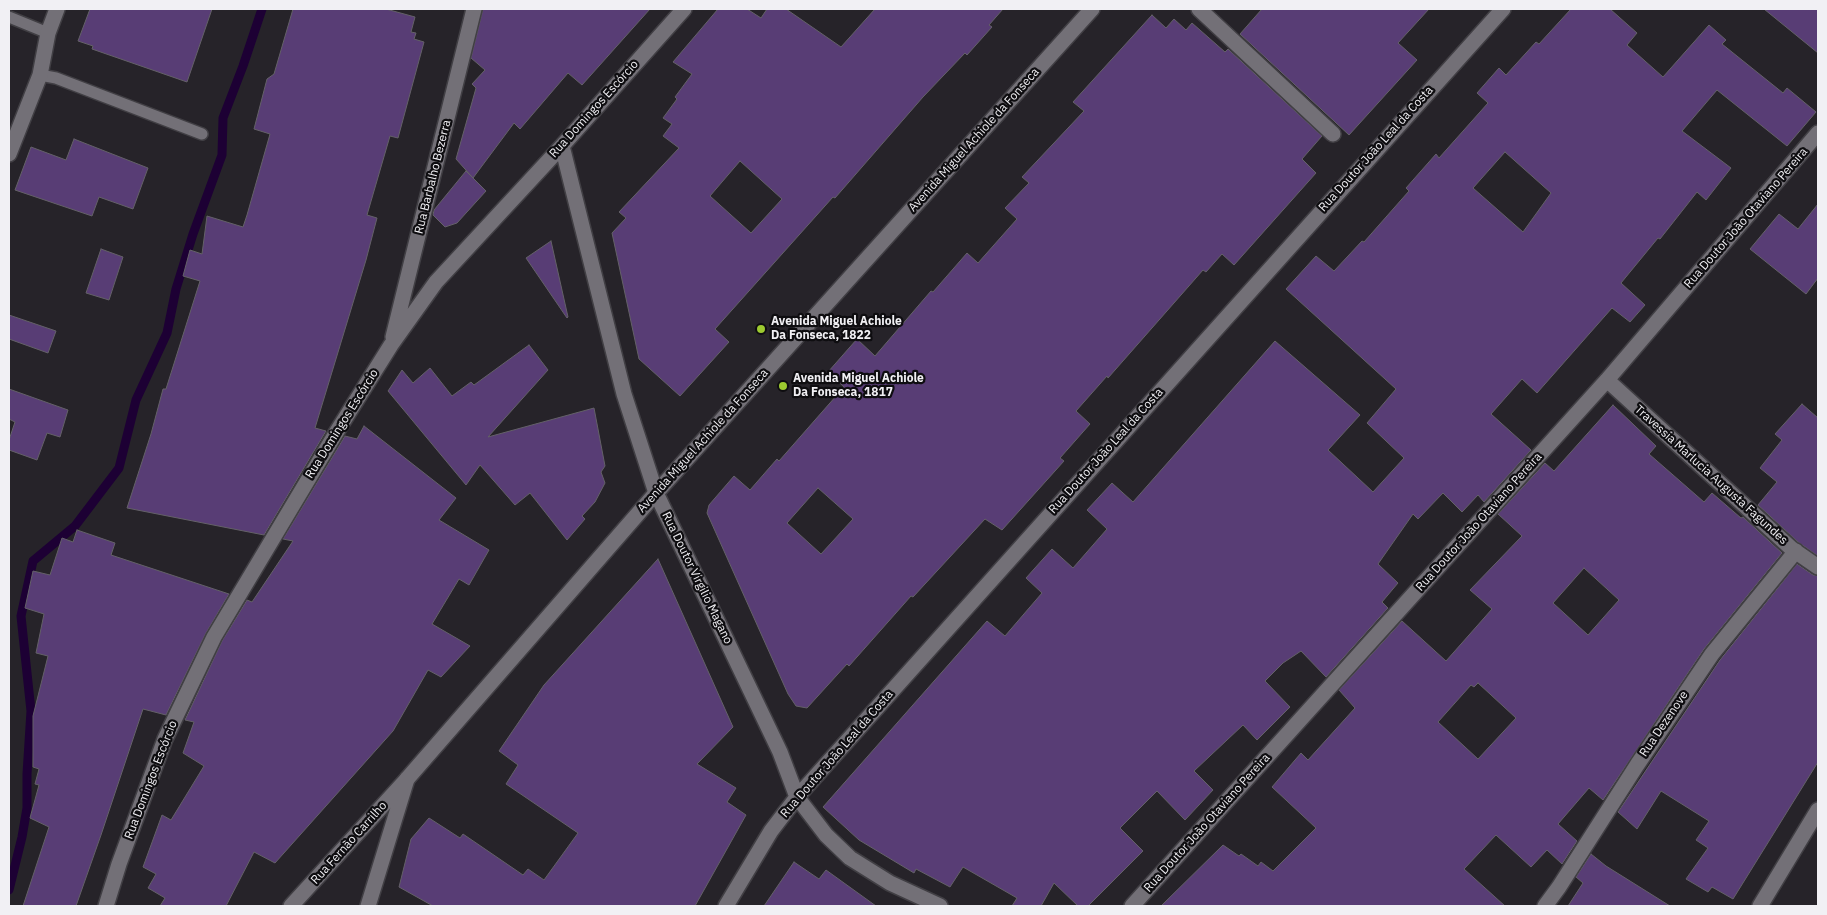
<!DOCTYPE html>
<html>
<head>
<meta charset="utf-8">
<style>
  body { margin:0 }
  #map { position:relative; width:1827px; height:915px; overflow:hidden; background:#262329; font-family:"IBM Plex Sans",sans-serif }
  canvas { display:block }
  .frame { position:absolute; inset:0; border:10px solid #f1f0f4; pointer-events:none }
</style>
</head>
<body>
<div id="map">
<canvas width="1827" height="915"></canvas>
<div class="frame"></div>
</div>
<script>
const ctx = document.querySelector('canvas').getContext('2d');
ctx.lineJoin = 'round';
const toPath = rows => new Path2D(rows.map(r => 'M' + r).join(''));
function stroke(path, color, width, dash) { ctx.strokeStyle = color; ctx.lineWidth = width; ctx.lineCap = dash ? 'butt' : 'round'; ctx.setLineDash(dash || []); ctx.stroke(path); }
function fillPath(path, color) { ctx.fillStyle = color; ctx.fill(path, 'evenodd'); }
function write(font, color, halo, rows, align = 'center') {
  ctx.font = font + ' "IBM Plex Sans",sans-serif'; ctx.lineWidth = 4.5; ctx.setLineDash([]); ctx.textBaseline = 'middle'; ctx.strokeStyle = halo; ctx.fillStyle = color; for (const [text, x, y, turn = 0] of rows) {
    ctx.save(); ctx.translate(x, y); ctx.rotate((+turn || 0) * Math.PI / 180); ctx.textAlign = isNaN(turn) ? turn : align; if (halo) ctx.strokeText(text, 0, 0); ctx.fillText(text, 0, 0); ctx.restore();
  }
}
stroke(toPath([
  [9,890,22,837,27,808,27,774,31,711,21,616,33,561,75,526,119,468,136,400,167,333,176,289,193,234,222,155,223,118,243,66,262,9]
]), '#1d0034', 9);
const building = toPath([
  [90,9,212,9,187,82,92,49,93,46,78,41,90,9],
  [293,9,386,9,415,17,411,32,416,33,414,39,424,42,398,138,390,136,367,215,377,218,366,260,315,428,326,431,264,535,127,508,151,434,163,389,166,389,200,281,183,276,190,250,202,254,207,216,243,227,247,215,270,134,254,129,267,79,274,74,293,9],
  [483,9,650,9,582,85,568,73,520,129,514,123,473,178,456,159,476,88,472,84,485,70,471,58,483,9],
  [718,9,747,9,761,18,767,9,786,9,841,47,875,9,1003,9,989,25,992,27,967,55,965,53,923,97,835,198,833,197,715,329,729,342,680,396,639,359,612,233,626,218,619,212,679,148,663,136,672,124,663,118,677,99,675,97,692,74,673,62,718,9],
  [740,161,782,199,751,233,710,196,740,161],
  [1262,9,1429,9,1398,43,1417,60,1349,135,1240,34,1262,9],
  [1571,9,1610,9,1637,33,1627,45,1663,77,1709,25,1726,40,1722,44,1783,93,1787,88,1816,112,1787,146,1717,90,1682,131,1731,168,1706,200,1697,192,1660,239,1658,238,1621,283,1645,305,1630,322,1612,308,1537,393,1522,379,1491,414,1531,450,1484,502,1478,495,1462,512,1443,493,1418,519,1413,514,1378,564,1398,583,1382,602,1388,608,1326,677,1301,651,1283,663,1265,681,1290,707,1257,740,1243,725,1194,771,1213,790,1185,820,1157,791,1120,828,1143,851,1088,906,1078,906,1054,883,1041,906,1012,906,1017,898,963,867,950,887,916,869,914,873,859,840,823,807,987,621,1005,636,1042,593,1026,578,1052,549,1073,568,1107,529,1087,510,1112,483,1133,502,1275,341,1360,415,1328,450,1373,492,1404,458,1367,423,1396,389,1286,289,1316,256,1334,271,1362,241,1364,242,1409,191,1406,188,1436,154,1439,158,1488,103,1477,93,1499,68,1506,75,1536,42,1539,44,1571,9],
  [1505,152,1551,193,1523,232,1473,188,1505,152],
  [1764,9,1818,9,1818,53,1764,9],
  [1152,15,1166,28,1174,19,1186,30,1192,23,1225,52,1228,49,1322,136,1302,159,1316,173,1234,265,1222,254,1206,272,1203,270,1108,378,1107,376,1076,411,1090,424,1060,458,1064,461,1002,530,985,519,913,597,911,596,849,666,847,664,807,708,796,706,788,694,707,513,709,505,734,476,750,490,777,459,779,461,844,387,828,372,857,339,875,356,931,291,933,292,967,253,978,263,1017,219,1005,208,1029,183,1022,177,1084,111,1073,102,1152,15],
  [818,488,853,519,821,554,787,523,818,488],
  [74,139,148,168,133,209,99,197,92,216,15,190,31,147,66,160,74,139],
  [466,171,486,191,457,223,445,227,433,215,434,210,466,171],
  [1818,204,1818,278,1806,294,1750,249,1779,214,1798,229,1818,204],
  [551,241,568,317,567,318,526,258,551,241],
  [101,249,123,257,109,300,86,293,101,249],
  [9,315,56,331,48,353,9,339,9,315],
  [529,345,548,370,488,437,594,408,605,466,601,472,605,483,595,502,582,516,585,519,567,540,530,493,515,505,480,465,466,485,388,391,402,370,413,383,430,368,452,396,471,382,474,385,529,345],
  [9,389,68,410,60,437,47,433,37,460,9,450,9,440,15,422,9,419,9,389],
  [1802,404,1818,418,1818,556,1798,542,1758,505,1777,482,1760,468,1782,440,1775,434,1802,404],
  [1613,405,1656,446,1649,454,1704,502,1712,493,1741,518,1743,517,1782,553,1704,649,1603,800,1589,788,1558,824,1577,841,1562,864,1547,850,1531,867,1496,835,1464,869,1505,906,1161,906,1223,845,1239,856,1241,854,1258,866,1261,862,1273,871,1316,828,1272,787,1301,753,1308,760,1355,708,1339,690,1402,621,1446,661,1492,609,1470,590,1522,536,1498,514,1545,463,1554,471,1613,405],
  [1584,568,1619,600,1588,635,1553,603,1584,568],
  [1478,683,1516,718,1478,759,1438,722,1471,685,1474,687,1478,683],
  [364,426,456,498,439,520,489,550,469,585,459,579,432,624,470,646,441,677,428,670,393,731,275,863,254,852,226,906,160,906,165,898,148,888,156,874,143,867,162,815,171,820,204,766,183,753,194,722,185,720,222,641,247,600,252,602,293,541,283,539,345,436,357,439,364,426],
  [77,530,115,543,111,555,229,594,206,633,166,715,143,709,101,835,76,906,23,906,49,827,30,818,39,785,35,784,39,769,33,767,33,716,48,656,36,653,44,614,25,608,33,571,50,575,62,538,73,542,77,530],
  [658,559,733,727,697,764,736,788,727,802,746,815,695,906,433,906,399,887,411,839,429,818,460,838,463,834,523,875,528,869,544,880,578,833,506,784,518,765,499,751,544,685,658,559],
  [1797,564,1813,575,1818,576,1818,762,1733,899,1712,887,1708,892,1686,879,1708,848,1696,840,1709,821,1661,791,1637,829,1618,812,1720,660,1797,564],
  [1591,854,1606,866,1670,906,1568,906,1583,883,1576,877,1591,854],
  [794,862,819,879,826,870,876,906,764,906,794,862]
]);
fillPath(building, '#583d75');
stroke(building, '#646168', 1);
const service = toPath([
  [9,17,48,33],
  [40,75,56,78,202,134]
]);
const minor = toPath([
  [1199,9,1333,134],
  [562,146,624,394,656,493,780,752,797,797,826,835,850,858,890,883,940,906],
  [9,154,40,75,48,33,57,9],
  [393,337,474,9],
  [1607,380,1792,549,1818,567],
  [106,906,119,864,165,739,214,637,339,428,391,345,436,282,562,146,684,9],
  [368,906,407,779],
  [726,906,771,831,797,797,1503,9],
  [1132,906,1607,380,1818,133],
  [1545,906,1559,887,1637,765,1712,654,1796,551],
  [1760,906,1818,810]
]);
const tertiary = toPath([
  [291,906,407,779,656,493,1092,9]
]);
stroke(service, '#413f44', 14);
stroke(minor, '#413f44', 18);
stroke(tertiary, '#413f44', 18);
stroke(service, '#737077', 11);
stroke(minor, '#737077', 15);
stroke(tertiary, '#737077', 15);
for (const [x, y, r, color] of [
  [761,329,5,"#9dca30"],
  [783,386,5,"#9dca30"]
]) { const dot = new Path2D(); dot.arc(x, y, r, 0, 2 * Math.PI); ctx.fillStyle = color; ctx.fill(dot); stroke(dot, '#0e0d10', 2); }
write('12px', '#f1f0f4', '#0e0d10', [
  ["Rua Domingos Escórcio",594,109,-48],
  ["Avenida Miguel Achiole da Fonseca",974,140,-48],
  ["Rua Doutor João Leal da Costa",1376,149,-48],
  ["Rua Barbalho Bezerra",433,177,-76],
  ["Rua Doutor João Otaviano Pereira",1746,218,-49],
  ["Rua Domingos Escórcio",342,424,-58],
  ["Avenida Miguel Achiole da Fonseca",703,441,-48],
  ["Rua Doutor João Leal da Costa",1106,451,-48],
  ["Travessia Marlucia Augusta Fagundes",1711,475,42],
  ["Rua Doutor João Otaviano Pereira",1479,522,-48],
  ["Rua Doutor Virgilio Magano",697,578,64],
  ["Rua Dezenove",1664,724,-56],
  ["Rua Doutor João Leal da Costa",837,754,-49],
  ["Rua Domingos Escórcio",151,780,-69],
  ["Rua Doutor João Otaviano Pereira",1207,823,-48],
  ["Rua Fernão Carrilho",349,843,-48]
]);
write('bold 12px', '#f1f0f4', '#0e0d10', [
  ["Avenida Miguel Achiole",771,322],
  ["Da Fonseca, 1822",771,336],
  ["Avenida Miguel Achiole",793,379],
  ["Da Fonseca, 1817",793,393]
], 'left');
</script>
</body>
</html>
